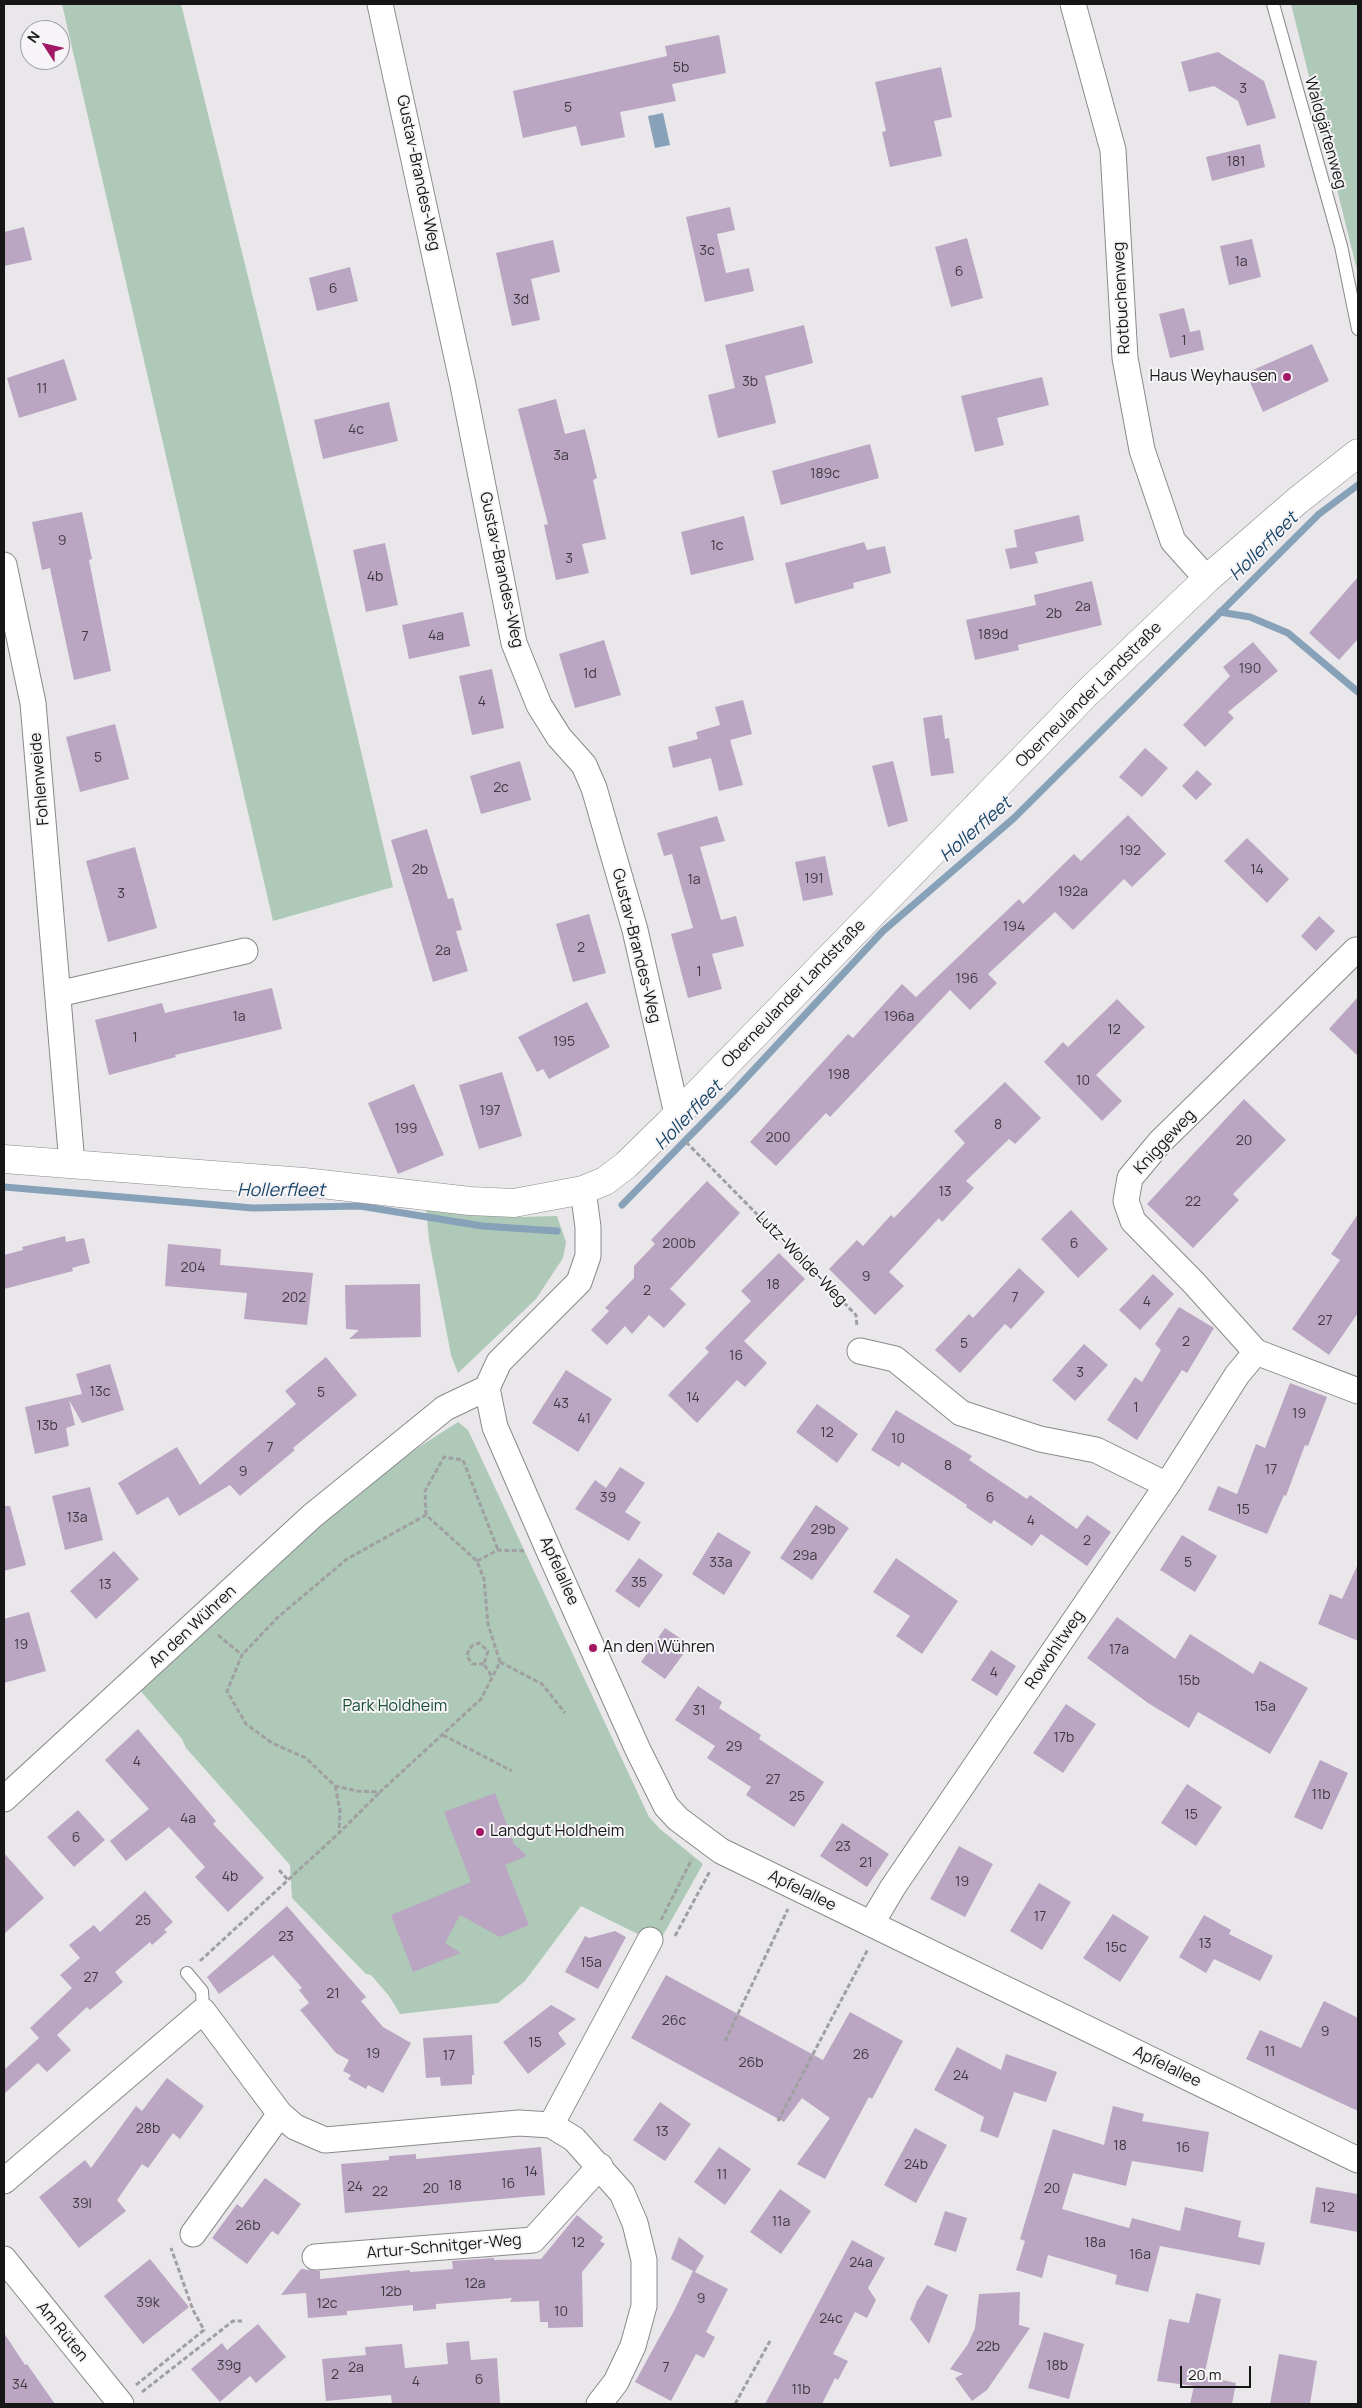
<!DOCTYPE html>
<html>
<head>
<meta charset="utf-8">
<style>
  body { margin:0 }
  #map { position:relative; width:1362px; height:2408px; overflow:hidden; background:#e9e7ea; font-family:Manrope,sans-serif }
  canvas { display:block }
  .frame { position:absolute; inset:0; border:5px solid #161617; pointer-events:none }
  .north { position:absolute; left:20px; top:20px; width:50px; height:50px; box-sizing:border-box; background:#f6f4f7; border:1px solid #9c9b9d; border-radius:50%; rotate:305deg; font-size:14px; font-weight:700; line-height:20px; text-align:center; color:#161617 }
  .north::after { content:''; display:block; margin:auto; width:18px; height:22px; background:#a11965; clip-path:polygon(50% 0,100% 100%,50% 72%,0 100%) }
  .scale { position:absolute; left:1180px; top:2366px; width:71px; height:22px; box-sizing:border-box; border:2px solid #161617; border-top:0; padding-left:6px; font-size:15px; line-height:18px; white-space:nowrap; color:#161617; -webkit-text-stroke:4px #f6f4f7; paint-order:stroke }
</style>
</head>
<body>
<div id="map">
<canvas width="1362" height="2408"></canvas>
<div class="frame"></div>
<div class="north">N</div>
<div class="scale">20 m</div>
</div>
<script>
const ctx = document.querySelector('canvas').getContext('2d');
ctx.lineJoin = 'round';
function fillPath(path, color) { ctx.fillStyle = color; ctx.fill(path, 'evenodd'); }
const toPath = rows => new Path2D(rows.map(r => 'M' + r).join(''));
function stroke(path, color, width, dash) { ctx.strokeStyle = color; ctx.lineWidth = width; ctx.lineCap = dash ? 'butt' : 'round'; ctx.setLineDash(dash || []); ctx.stroke(path); }
function write(font, color, halo, rows, align = 'center') {
  ctx.font = font + ' Manrope,sans-serif'; ctx.lineWidth = 4; ctx.setLineDash([]); ctx.textBaseline = 'middle'; ctx.strokeStyle = halo; ctx.fillStyle = color; for (const [text, x, y, turn = 0] of rows) {
    ctx.save(); ctx.translate(x, y); ctx.rotate((+turn || 0) * Math.PI / 180); ctx.textAlign = isNaN(turn) ? turn : align; if (halo) ctx.strokeText(text, 0, 0); ctx.fillText(text, 0, 0); ctx.restore();
  }
}
fillPath(toPath([
  [62,4,181,4,277,395,393,887,273,921],
  [1291,4,1358,4,1358,274],
  [426,1207,522,1217,557,1216,566,1242,563,1258,536,1299,458,1373,451,1355,429,1240],
  [458,1422,468,1430,649,1817,660,1829,703,1864,658,1944,581,1906,525,1981,498,2003,400,2014,389,1996,371,1975,366,1974,292,1898,290,1865,186,1748,182,1739,139,1689,299,1546,301,1533,352,1490]
]), '#aec9b8');
fillPath(toPath([
  [663,113,670,145,655,148,648,116]
]), '#86a1b8');
stroke(toPath([
  [1220,612,1250,617,1288,633,1358,692],
  [4,1187,253,1208,360,1206,482,1226,557,1231],
  [622,1205,734,1091,883,931,1014,818,1319,514,1358,485]
]), '#86a1b8', 7);
fillPath(toPath([
  [719,35,726,73,672,84,676,101,620,112,625,137,581,146,576,126,523,138,513,91,667,56,665,46],
  [1218,52,1264,81,1276,118,1247,126,1238,101,1214,86,1189,92,1181,62],
  [941,67,952,117,934,121,942,156,890,167,882,132,886,131,875,82],
  [1260,144,1265,167,1212,181,1206,157],
  [730,207,735,230,717,234,726,273,749,268,754,291,705,302,686,217],
  [24,227,32,260,4,266,4,232],
  [967,238,983,298,951,307,935,247],
  [1252,239,1261,277,1229,285,1220,246],
  [553,240,560,272,531,279,540,320,512,326,496,253],
  [350,267,358,301,317,311,309,278],
  [1184,308,1190,332,1200,330,1204,350,1170,358,1159,314],
  [804,325,813,363,765,376,776,423,718,438,708,395,735,388,725,345],
  [1312,344,1329,381,1263,412,1246,373],
  [64,359,77,400,19,418,7,378],
  [1042,377,1049,405,997,418,1004,445,975,452,961,396],
  [556,399,565,434,585,429,597,478,593,480,606,539,582,544,589,573,556,580,544,525,548,524,518,409],
  [389,402,398,441,323,459,314,420],
  [870,444,879,478,781,505,772,471],
  [82,512,92,559,89,560,111,671,74,680,50,568,42,570,32,522],
  [1079,515,1084,541,1035,552,1038,563,1010,569,1005,549,1017,547,1014,530],
  [744,516,754,560,691,575,681,532],
  [864,542,867,550,885,546,891,573,853,583,854,588,795,604,785,563],
  [385,543,398,605,366,612,353,550],
  [1358,577,1358,639,1339,660,1309,633],
  [1092,581,1102,625,1018,645,1019,650,975,660,966,620,1036,605,1034,595],
  [463,612,470,646,409,659,402,625],
  [604,640,621,695,575,708,559,654],
  [1253,642,1278,671,1228,712,1234,718,1205,747,1183,725,1230,676,1223,667],
  [492,669,504,728,472,735,459,676],
  [743,700,752,734,730,740,743,785,719,791,711,758,673,768,668,747,698,739,696,732,720,725,715,707],
  [942,715,945,739,949,738,954,773,931,776,923,718],
  [115,724,129,779,80,792,66,737],
  [1145,748,1168,768,1142,797,1119,777],
  [520,761,531,800,481,814,470,776],
  [893,761,908,821,888,827,872,766],
  [1197,770,1212,784,1196,800,1182,786],
  [1128,815,1166,854,1132,887,1124,879,1073,930,1055,912,988,974,997,983,970,1010,950,990,830,1117,826,1113,776,1166,750,1142,848,1034,853,1038,902,984,916,997,1019,899,1023,904,1074,854,1081,861],
  [717,816,725,841,700,847,721,920,736,916,744,946,712,954,722,989,688,998,671,934,693,928,672,854,664,856,657,833],
  [427,829,448,899,453,898,462,930,456,931,468,971,433,982,391,840],
  [1247,838,1289,879,1267,903,1224,861],
  [135,847,157,928,108,942,86,861],
  [825,856,833,895,803,901,795,862],
  [589,914,606,973,573,982,556,924],
  [1319,916,1335,931,1316,951,1301,936],
  [272,988,282,1029,175,1055,176,1057,109,1075,95,1020,162,1003,165,1013],
  [1358,997,1358,1056,1329,1029],
  [1117,999,1145,1027,1096,1075,1122,1101,1102,1121,1044,1062,1063,1042,1068,1047],
  [587,1002,610,1047,549,1079,543,1069,537,1072,518,1037],
  [502,1072,522,1136,479,1149,459,1085],
  [1005,1082,1041,1118,1015,1144,1009,1139,966,1181,974,1188,942,1222,939,1218,889,1272,904,1286,875,1315,829,1269,857,1240,863,1246,891,1215,894,1218,965,1143,954,1131],
  [414,1084,444,1155,398,1174,368,1103],
  [1244,1099,1286,1140,1233,1194,1239,1200,1193,1248,1147,1204],
  [707,1181,740,1213,670,1289,686,1304,664,1328,649,1315,632,1334,625,1326,607,1345,591,1330,609,1311,605,1308,634,1278,634,1266,655,1244,651,1240],
  [1071,1210,1108,1249,1078,1278,1041,1239],
  [1358,1214,1358,1313,1329,1355,1292,1329,1340,1260,1331,1254],
  [65,1236,66,1242,84,1238,90,1263,72,1268,73,1271,4,1289,4,1255,23,1250,22,1247],
  [168,1244,221,1249,220,1265,313,1273,307,1325,244,1319,247,1293,165,1286],
  [779,1253,805,1279,744,1341,767,1363,745,1387,737,1380,697,1423,668,1395,709,1352,705,1348,751,1301,741,1291],
  [1019,1268,1045,1292,1011,1329,1005,1324,960,1373,935,1350,969,1314,973,1318],
  [1153,1274,1174,1294,1140,1330,1119,1310],
  [420,1284,421,1337,349,1339,359,1330,346,1329,345,1285],
  [1179,1307,1214,1328,1187,1373,1182,1370,1137,1440,1107,1420,1135,1377,1142,1382,1161,1350,1155,1344],
  [1084,1344,1108,1365,1075,1401,1052,1380],
  [326,1357,357,1395,293,1448,295,1450,240,1496,230,1485,179,1516,168,1497,137,1515,118,1483,177,1447,200,1485,296,1404,285,1391],
  [110,1364,124,1410,82,1423,69,1400,75,1425,66,1428,69,1446,35,1454,25,1407,82,1394,76,1374],
  [566,1370,612,1399,578,1452,532,1423],
  [1290,1383,1327,1397,1308,1446,1305,1445,1286,1496,1284,1495,1267,1534,1208,1510,1218,1486,1237,1494,1256,1444,1265,1448],
  [817,1404,858,1434,837,1463,796,1432],
  [896,1410,972,1456,969,1460,1027,1499,1030,1495,1077,1529,1087,1515,1111,1532,1087,1566,1041,1534,1032,1546,994,1520,991,1524,966,1507,967,1505,902,1462,899,1467,871,1450],
  [620,1467,645,1483,625,1512,641,1522,629,1541,575,1509,595,1480,606,1488],
  [90,1487,103,1540,65,1550,52,1496],
  [816,1505,849,1528,812,1580,780,1558],
  [4,1506,10,1506,26,1565,4,1571],
  [718,1532,751,1552,724,1595,692,1574],
  [1182,1535,1217,1556,1195,1592,1160,1570],
  [114,1551,139,1579,96,1619,70,1591],
  [639,1558,663,1575,639,1608,615,1591],
  [896,1558,958,1601,922,1654,896,1636,910,1616,873,1592],
  [1358,1564,1358,1641,1318,1624,1330,1594,1342,1599],
  [29,1612,46,1671,4,1683,4,1619],
  [1117,1617,1175,1659,1190,1634,1253,1674,1260,1661,1308,1688,1270,1754,1198,1712,1189,1728,1148,1703,1087,1658],
  [665,1628,690,1645,665,1679,641,1662],
  [991,1650,1016,1666,997,1696,971,1680],
  [698,1686,722,1702,719,1708,761,1735,759,1739,824,1782,794,1827,746,1795,751,1787,707,1758,715,1746,675,1720],
  [1066,1704,1096,1724,1063,1773,1033,1753],
  [138,1729,216,1821,213,1824,264,1878,228,1912,195,1877,205,1867,169,1827,126,1861,110,1841,149,1809,105,1760],
  [1320,1760,1348,1773,1322,1830,1294,1817],
  [1187,1784,1222,1807,1196,1846,1161,1823],
  [495,1793,514,1844,527,1856,505,1865,529,1925,500,1937,460,1915,445,1943,461,1953,413,1972,391,1915,471,1882,444,1812],
  [78,1810,105,1840,74,1867,47,1837],
  [842,1823,889,1854,867,1887,820,1856],
  [959,1846,993,1864,965,1917,930,1899],
  [4,1853,44,1898,4,1934],
  [1039,1883,1071,1902,1042,1950,1010,1931],
  [145,1891,173,1922,164,1930,167,1932,152,1945,150,1942,115,1972,123,1982,90,2010,87,2007,57,2035,71,2050,47,2072,38,2063,4,2094,4,2070,39,2038,30,2028,72,1988,60,1975,80,1958,69,1945,94,1925,100,1932],
  [287,1906,366,1997,361,2001,383,2027,411,2043,383,2093,368,2085,366,2089,348,2079,351,2075,343,2071,349,2060,336,2053,300,2010,309,2003,299,1990,302,1988,273,1955,219,1994,207,1977],
  [1113,1914,1149,1937,1120,1982,1083,1958],
  [1204,1915,1231,1930,1229,1934,1273,1956,1260,1981,1214,1959,1206,1973,1179,1957],
  [615,1931,626,1937,598,1989,565,1972,585,1936,589,1938],
  [666,1975,823,2060,850,2012,903,2041,872,2099,869,2097,825,2179,797,2164,830,2118,802,2098,784,2122,631,2038],
  [1324,2001,1358,2018,1358,2111,1246,2059,1260,2030,1301,2048],
  [551,2005,576,2019,558,2033,566,2044,528,2074,503,2042],
  [472,2035,474,2075,472,2075,472,2084,441,2086,440,2077,426,2078,423,2038],
  [957,2047,1001,2070,1006,2054,1057,2072,1046,2102,1014,2092,998,2138,980,2131,984,2117,934,2090],
  [167,2078,204,2106,180,2139,173,2133,148,2168,142,2164,117,2200,126,2211,79,2248,39,2197,85,2160,91,2168,136,2106,142,2111],
  [660,2102,691,2124,665,2161,633,2140],
  [1113,2106,1144,2114,1142,2121,1209,2132,1203,2172,1132,2161,1126,2186,1073,2173,1062,2209,1129,2228,1132,2218,1180,2231,1185,2207,1241,2221,1238,2237,1265,2243,1260,2265,1160,2246,1148,2292,1115,2284,1117,2275,1048,2255,1042,2278,1016,2270,1025,2241,1020,2239,1053,2129,1104,2145],
  [915,2128,947,2145,916,2203,884,2185],
  [541,2147,545,2195,345,2213,341,2164,389,2160,389,2156,416,2154,416,2159],
  [719,2147,751,2169,725,2205,694,2182],
  [265,2178,301,2204,278,2235,272,2231,247,2264,212,2238,237,2204,242,2208],
  [1316,2187,1358,2194,1358,2232,1310,2223],
  [780,2189,811,2211,781,2254,750,2232],
  [945,2211,967,2218,956,2252,934,2245],
  [577,2215,603,2237,600,2241,605,2244,582,2272,583,2327,548,2328,548,2322,540,2322,539,2301,510,2302,512,2298,436,2304,436,2309,413,2311,413,2305,347,2311,347,2315,308,2318,306,2293,281,2295,301,2269,320,2271,320,2279,410,2270,410,2272,453,2269,452,2261,494,2258,494,2260,541,2259],
  [679,2237,704,2256,695,2272,671,2259],
  [852,2240,885,2258,868,2288,876,2300,867,2318,855,2312,833,2354,848,2361,838,2380,835,2378,822,2404,765,2404],
  [150,2259,189,2307,143,2344,104,2296],
  [693,2271,728,2289,706,2332,715,2337,704,2358,696,2354,671,2401,635,2382,675,2309],
  [927,2285,948,2295,929,2344,910,2319,917,2301],
  [1020,2292,1019,2325,1030,2328,987,2390,972,2401,955,2378,963,2374,950,2369,968,2344,975,2328,979,2294],
  [1196,2293,1221,2299,1204,2376,1236,2383,1232,2404,1190,2404,1194,2386,1157,2381,1169,2319,1189,2323],
  [258,2324,286,2357,256,2383,250,2376,220,2402,191,2369,222,2343,227,2350],
  [1044,2332,1084,2344,1069,2399,1028,2388],
  [4,2333,25,2365,27,2364,55,2404,4,2404],
  [469,2341,471,2360,497,2358,500,2404,392,2404,391,2395,326,2401,322,2359,366,2355,365,2347,402,2344,405,2368,448,2364,446,2343],
  [1279,2354,1317,2361,1310,2404,1270,2404]
]), '#baa6c2');
const lane = toPath([
  [1273,4,1341,246,1358,329],
  [187,1973,202,1991,203,2011]
]);
const street = toPath([
  [380,4,463,385,514,643,539,705,559,737,584,765,594,788,635,930,677,1114],
  [1073,4,1113,150,1125,358,1142,450,1173,541,1207,579],
  [4,565,33,703,72,1164],
  [1358,952,1356,950,1160,1142,1130,1178,1126,1201,1133,1221,1194,1283,1256,1352,1358,1391],
  [58,994,245,951],
  [860,1351,895,1359,961,1413,1040,1439,1096,1450,1167,1485],
  [487,1388,495,1427,549,1551,638,1750,666,1806,678,1819,721,1851,1358,2160],
  [4,1799,312,1516,445,1408,487,1388,499,1362,579,1282,588,1256,588,1227,583,1190],
  [871,1924,893,1887,1167,1485,1237,1375,1256,1352],
  [551,2125,650,1940],
  [4,2181,203,2011,280,2114,295,2127,325,2140,519,2123,551,2125,574,2139,622,2193,635,2223,644,2260,644,2306,633,2346,616,2382,599,2404],
  [193,2234,280,2114],
  [315,2257,533,2240,600,2166],
  [4,2259,121,2404]
]);
const secondary = toPath([
  [4,1159,304,1182,470,1201,514,1203,583,1190,605,1181,626,1165,668,1124,1087,693,1207,579,1297,501,1358,453]
]);
stroke(lane, '#8b898c', 14);
stroke(street, '#8b898c', 27);
stroke(secondary, '#8b898c', 29);
stroke(toPath([
  [686,1142,856,1315,857,1327],
  [426,1515,425,1491,444,1457,463,1460,498,1550],
  [477,1561,498,1550,524,1551],
  [218,1635,242,1655,227,1691,246,1724,272,1743,306,1758,335,1786,357,1791,380,1792,481,1699,500,1662,488,1624,484,1579,477,1561,426,1515,347,1559,277,1618,242,1655],
  [500,1662,542,1684,565,1713],
  [484,1664,472,1664,467,1656,469,1649,473,1645,479,1643,488,1651,484,1664,492,1677],
  [443,1735,512,1771],
  [335,1786,340,1810,339,1832],
  [279,1870,288,1880],
  [661,1920,692,1859],
  [675,1936,710,1871],
  [200,1961,339,1833,379,1793],
  [725,2041,788,1909],
  [778,2121,868,1949],
  [136,2385,204,2330,193,2310,171,2248],
  [142,2392,233,2321,242,2321],
  [735,2404,770,2341]
]), '#a09fa1', 3, [5, 2.5]);
stroke(lane, '#fff', 12);
stroke(street, '#fff', 25);
stroke(secondary, '#fff', 28);
for (const [x, y, r, color] of [
  [1287,377,5,"#a11965"],
  [593,1648,5,"#a11965"],
  [480,1832,5,"#a11965"]
]) { const dot = new Path2D(); dot.arc(x, y, r, 0, 2 * Math.PI); ctx.fillStyle = color; ctx.fill(dot); stroke(dot, '#f6f4f7', 2); }
write('14px', '#3f3a42', null, [
  ["5b",681,68],
  ["3",1243,89],
  ["5",568,108],
  ["181",1236,162],
  ["3c",707,251],
  ["1a",1241,262],
  ["6",959,272],
  ["6",333,289],
  ["3d",521,300],
  ["1",1184,341],
  ["3b",750,382],
  ["11",42,389],
  ["4c",356,430],
  ["3a",561,456],
  ["189c",825,474],
  ["9",62,541],
  ["1c",717,546],
  ["3",569,559],
  ["4b",375,577],
  ["2a",1083,607],
  ["2b",1054,614],
  ["189d",993,635],
  ["4a",436,636],
  ["7",85,637],
  ["190",1250,669],
  ["1d",590,674],
  ["4",482,702],
  ["5",98,758],
  ["2c",501,788],
  ["192",1130,851],
  ["2b",420,870],
  ["14",1257,870],
  ["191",814,879],
  ["1a",694,880],
  ["192a",1073,892],
  ["3",121,894],
  ["194",1014,927],
  ["2",581,948],
  ["2a",443,951],
  ["1",699,972],
  ["196",967,979],
  ["1a",239,1017],
  ["196a",899,1017],
  ["12",1114,1030],
  ["1",135,1038],
  ["195",564,1042],
  ["198",839,1075],
  ["10",1083,1081],
  ["197",490,1111],
  ["8",998,1125],
  ["199",406,1129],
  ["200",778,1138],
  ["20",1244,1141],
  ["13",945,1192],
  ["22",1193,1202],
  ["200b",679,1244],
  ["6",1074,1244],
  ["204",193,1268],
  ["9",866,1277],
  ["18",773,1285],
  ["2",647,1291],
  ["202",294,1298],
  ["7",1015,1298],
  ["4",1147,1302],
  ["27",1325,1321],
  ["2",1186,1342],
  ["5",964,1344],
  ["16",736,1356],
  ["3",1080,1373],
  ["13c",100,1392],
  ["5",321,1393],
  ["14",693,1398],
  ["43",561,1404],
  ["1",1136,1408],
  ["19",1299,1414],
  ["41",584,1419],
  ["13b",47,1426],
  ["12",827,1433],
  ["10",898,1439],
  ["7",270,1448],
  ["8",948,1466],
  ["17",1271,1470],
  ["9",243,1472],
  ["39",608,1498],
  ["6",990,1498],
  ["15",1243,1510],
  ["13a",77,1518],
  ["4",1031,1521],
  ["29b",823,1530],
  ["2",1087,1541],
  ["29a",805,1556],
  ["33a",721,1563],
  ["5",1188,1563],
  ["35",639,1583],
  ["13",105,1585],
  ["19",21,1645],
  ["17a",1119,1650],
  ["4",994,1673],
  ["15b",1189,1681],
  ["15a",1265,1707],
  ["31",699,1711],
  ["17b",1064,1738],
  ["29",734,1747],
  ["4",137,1762],
  ["27",773,1780],
  ["11b",1321,1795],
  ["25",797,1797],
  ["15",1191,1815],
  ["4a",188,1819],
  ["6",76,1838],
  ["23",843,1847],
  ["21",866,1863],
  ["4b",230,1877],
  ["19",962,1882],
  ["17",1040,1917],
  ["25",143,1921],
  ["23",286,1937],
  ["13",1205,1944],
  ["15c",1116,1948],
  ["15a",591,1963],
  ["27",91,1978],
  ["21",333,1994],
  ["26c",674,2021],
  ["9",1325,2032],
  ["15",535,2043],
  ["11",1270,2052],
  ["19",373,2054],
  ["26",861,2055],
  ["17",449,2056],
  ["26b",751,2063],
  ["24",961,2076],
  ["28b",148,2129],
  ["13",662,2132],
  ["18",1120,2146],
  ["16",1183,2148],
  ["24b",916,2165],
  ["14",531,2172],
  ["11",722,2175],
  ["16",508,2184],
  ["18",455,2186],
  ["24",355,2187],
  ["20",431,2189],
  ["20",1052,2189],
  ["22",380,2192],
  ["39l",82,2204],
  ["12",1328,2208],
  ["11a",781,2222],
  ["26b",248,2226],
  ["12",578,2243],
  ["18a",1095,2243],
  ["16a",1140,2255],
  ["24a",861,2263],
  ["12a",475,2284],
  ["12b",391,2292],
  ["9",701,2299],
  ["39k",148,2303],
  ["12c",327,2304],
  ["10",561,2312],
  ["24c",831,2319],
  ["22b",988,2347],
  ["39g",229,2366],
  ["18b",1057,2366],
  ["2a",356,2368],
  ["7",666,2368],
  ["2",335,2375],
  ["6",479,2380],
  ["4",416,2382],
  ["34",20,2385],
  ["11b",801,2390]
]);
write('16px', '#161617', '#f6f4f7', [
  ["Waldgärtenweg",1325,133,74],
  ["Gustav-Brandes-Weg",418,173,78],
  ["Rotbuchenweg",1122,298,-93],
  ["Gustav-Brandes-Weg",501,570,78],
  ["Oberneulander Landstraße",1089,695,-45],
  ["Fohlenweide",40,779,-95],
  ["Gustav-Brandes-Weg",636,946,76],
  ["Oberneulander Landstraße",794,994,-46],
  ["Kniggeweg",1165,1142,-47],
  ["Lutz-Wolde-Weg",801,1259,46],
  ["Apfelallee",559,1571,66],
  ["An den Wühren",193,1627,-43],
  ["Rowohltweg",1055,1650,-56],
  ["Apfelallee",802,1891,26],
  ["Apfelallee",1167,2067,26],
  ["Artur-Schnitger-Weg",444,2247,-5],
  ["Am Rüten",62,2332,51]
]);
write('16px', '#161617', '#f6f4f7', [
  ["Haus Weyhausen",1277,377,"right"],
  ["An den Wühren",603,1648],
  ["Landgut Holdheim",490,1832]
], 'left');
write('16px', '#144e32', '#f6f4f7', [
  ["Park Holdheim",395,1707]
]);
write('italic 18px', '#194668', '#f6f4f7', [
  ["Hollerfleet",1264,547,-45],
  ["Hollerfleet",976,830,-41],
  ["Hollerfleet",689,1116,-46],
  ["Hollerfleet",281,1191]
]);
</script>
</body>
</html>
